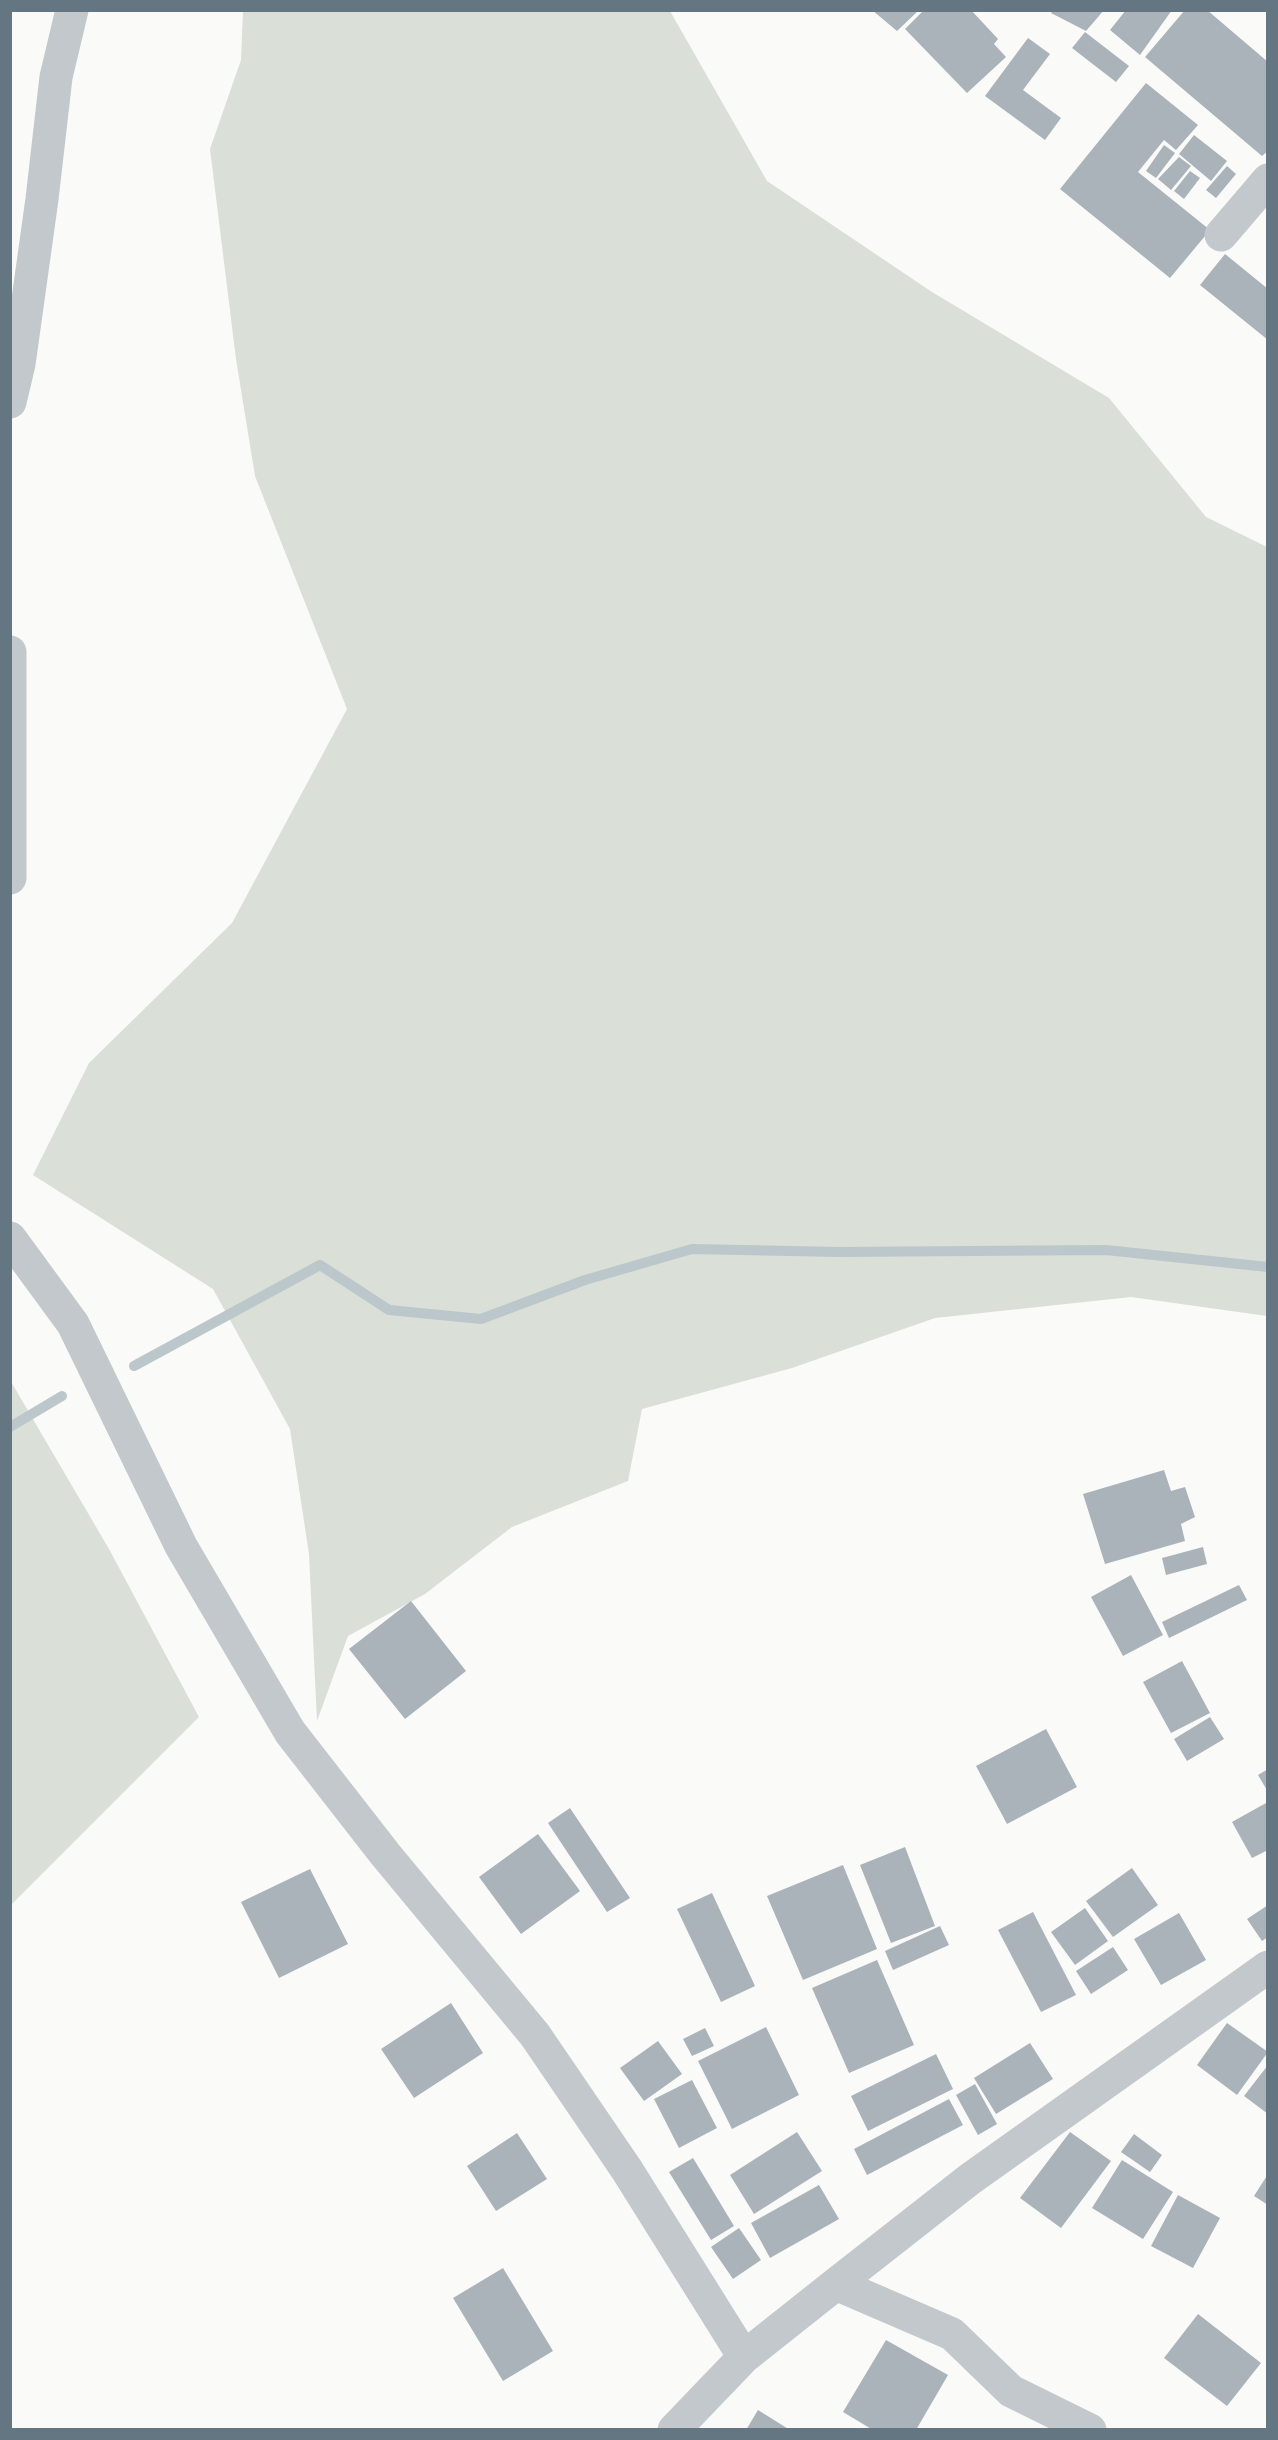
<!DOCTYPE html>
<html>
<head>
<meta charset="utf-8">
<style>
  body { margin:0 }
  #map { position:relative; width:1278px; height:2440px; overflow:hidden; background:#fafaf8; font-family:"Golos Text",sans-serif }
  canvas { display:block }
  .frame { position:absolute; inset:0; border:12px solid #657683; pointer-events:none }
</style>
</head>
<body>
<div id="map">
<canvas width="1278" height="2440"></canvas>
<div class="frame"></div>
</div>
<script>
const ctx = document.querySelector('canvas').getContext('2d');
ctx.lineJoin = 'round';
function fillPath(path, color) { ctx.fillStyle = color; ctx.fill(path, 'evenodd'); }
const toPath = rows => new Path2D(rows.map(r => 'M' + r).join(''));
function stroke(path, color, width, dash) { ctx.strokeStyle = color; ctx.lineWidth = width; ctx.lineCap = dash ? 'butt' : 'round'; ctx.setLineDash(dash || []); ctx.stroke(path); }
fillPath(toPath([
  [243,11,670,11,767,181,932,292,1109,398,1206,517,1267,547,1267,1316,1131,1297,935,1318,792,1368,642,1409,628,1481,512,1527,425,1594,348,1636,317,1721,309,1554,290,1429,213,1289,33,1175,89,1063,232,923,347,709,255,476,236,359,210,149,241,60],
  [10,1380,109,1549,199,1717,11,1905]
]), '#dadfd7');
stroke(toPath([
  [134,1366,320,1265,389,1310,481,1319,585,1280,692,1249,840,1252,1106,1250,1268,1267],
  [10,1427,62,1396]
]), '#bbc7cb', 10);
fillPath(toPath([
  [872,10,919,10,897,31],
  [924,10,971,10,998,39,994,44,1006,57,967,93,905,29],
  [1053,10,1104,10,1086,31,1051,13],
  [1126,10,1172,10,1140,55,1110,30],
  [1185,10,1207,10,1268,62,1268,151,1262,156,1145,57],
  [1085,32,1129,66,1116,82,1072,48],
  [1028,38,1050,54,1023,90,1061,118,1045,140,985,96],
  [1146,83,1198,125,1176,150,1164,140,1138,172,1210,230,1170,278,1060,189],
  [1194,135,1227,161,1211,181,1179,154],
  [1164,145,1175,153,1156,178,1146,171],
  [1179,157,1191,166,1171,190,1158,179],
  [1227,166,1236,174,1216,198,1206,190],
  [1190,171,1200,178,1184,199,1174,191],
  [1225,254,1268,289,1268,340,1200,285],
  [1164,1470,1171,1491,1185,1487,1195,1517,1181,1524,1185,1541,1105,1564,1083,1494],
  [1203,1547,1207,1564,1166,1575,1162,1558],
  [1131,1575,1163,1635,1123,1656,1091,1597],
  [1239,1585,1247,1600,1169,1638,1162,1622],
  [411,1601,466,1671,405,1719,349,1649],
  [1182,1661,1210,1713,1171,1733,1143,1682],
  [1210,1717,1224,1739,1187,1761,1174,1739],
  [1046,1729,1077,1787,1007,1824,976,1766],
  [1268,1769,1268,1792,1258,1775],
  [1266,1803,1268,1806,1268,1850,1252,1858,1232,1822],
  [570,1808,630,1898,607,1912,548,1823],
  [538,1834,580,1891,521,1934,479,1877],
  [905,1847,935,1926,891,1943,860,1865],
  [843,1865,877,1949,803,1980,767,1896],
  [1132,1868,1158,1905,1113,1937,1086,1901],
  [310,1869,348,1944,279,1978,241,1902],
  [712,1893,755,1986,721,2002,677,1909],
  [1268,1905,1268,1937,1262,1941,1247,1919],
  [1085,1908,1108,1941,1075,1965,1051,1932],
  [1033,1912,1076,1995,1041,2012,998,1930],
  [1179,1913,1206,1960,1161,1985,1134,1939],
  [940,1926,949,1945,893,1970,885,1951],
  [1113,1947,1128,1970,1091,1994,1076,1971],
  [877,1960,914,2045,849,2073,812,1988],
  [451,2003,483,2053,414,2098,381,2049],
  [1227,2023,1268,2052,1237,2095,1197,2065],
  [766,2027,799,2095,732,2129,698,2061],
  [705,2028,714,2046,692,2056,683,2039],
  [658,2041,682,2074,644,2101,620,2068],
  [1030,2043,1053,2079,996,2114,974,2078],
  [936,2054,953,2089,868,2131,851,2096],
  [1268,2065,1268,2114,1244,2096],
  [692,2080,717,2128,679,2148,654,2099],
  [975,2084,997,2124,978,2135,956,2095],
  [949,2099,963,2125,867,2175,854,2149],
  [797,2132,822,2171,754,2214,730,2175],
  [1070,2132,1111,2161,1061,2228,1020,2198],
  [517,2133,547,2179,496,2211,467,2166],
  [1134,2134,1162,2155,1150,2172,1121,2152],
  [693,2158,734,2226,711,2240,669,2172],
  [1122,2160,1173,2192,1143,2239,1092,2208],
  [1268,2174,1268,2205,1254,2196],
  [819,2185,839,2219,770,2258,751,2223],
  [1178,2195,1220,2218,1193,2268,1151,2246],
  [739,2228,761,2260,733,2279,711,2247],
  [503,2268,553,2351,503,2381,453,2298],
  [1198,2314,1261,2363,1227,2406,1164,2358],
  [886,2340,948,2375,916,2430,873,2430,843,2412],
  [758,2410,790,2430,746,2430]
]), '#aab3b9');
stroke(toPath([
  [1221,235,1268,180],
  [10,402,19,364,42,199,56,77,72,10],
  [10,652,10,878],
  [10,1238,73,1324,181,1546,290,1732,385,1854,535,2035,627,2170,744,2357],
  [836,2284,952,2334,1011,2391,1090,2430],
  [674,2430,744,2357,836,2284,970,2179,1268,1967]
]), '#c3c8cc', 33);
</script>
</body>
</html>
